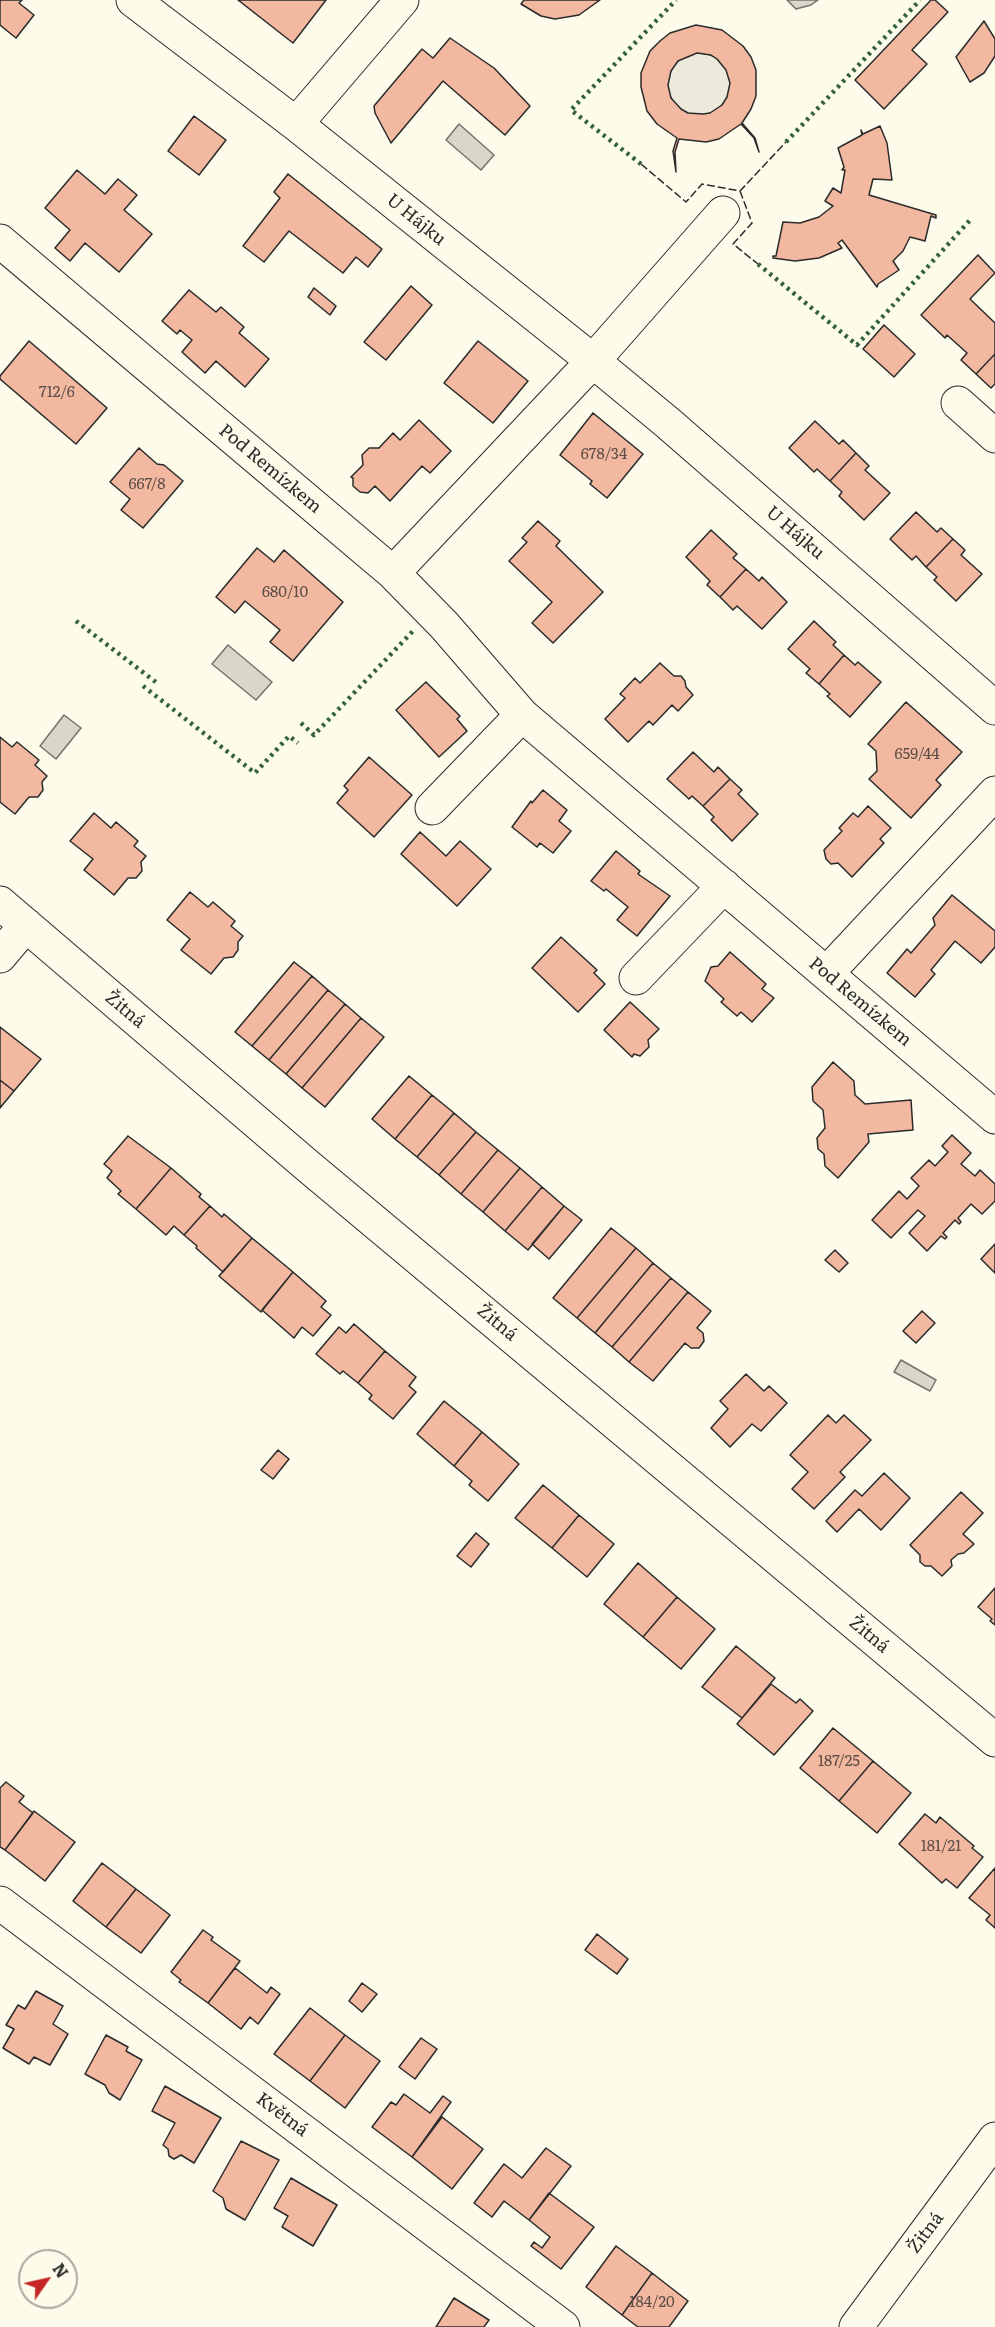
<!DOCTYPE html>
<html>
<head>
<meta charset="utf-8">
<style>
  body { margin:0 }
  #map { position:relative; width:995px; height:2327px; overflow:hidden; background:#fdfbea; font-family:Literata,serif }
  canvas { display:block }
  .north { position:absolute; left:18px; top:2249px; width:60px; height:60px; box-sizing:border-box; background:#fdfbea; border:2px solid #a9a89e; border-radius:50%; rotate:56deg; font-size:16px; font-weight:700; line-height:24px; text-align:center; color:#2b2b2b }
  .north::after { content:''; display:block; margin:auto; width:21px; height:27px; background:#c62828; clip-path:polygon(50% 0,100% 100%,50% 72%,0 100%) }
</style>
</head>
<body>
<div id="map">
<canvas width="995" height="2327"></canvas>
<div class="north">N</div>
</div>
<script>
const ctx = document.querySelector('canvas').getContext('2d');
ctx.lineJoin = 'round';
function fillPath(path, color) { ctx.fillStyle = color; ctx.fill(path, 'evenodd'); }
const toPath = rows => new Path2D(rows.map(r => 'M' + r).join(''));
function stroke(path, color, width, dash) { ctx.strokeStyle = color; ctx.lineWidth = width; ctx.lineCap = dash ? 'butt' : 'round'; ctx.setLineDash(dash || []); ctx.stroke(path); }
function write(font, color, halo, rows, align = 'center') {
  ctx.font = font + ' Literata,serif'; ctx.lineWidth = 4.5; ctx.setLineDash([]); ctx.textBaseline = 'middle'; ctx.strokeStyle = halo; ctx.fillStyle = color; for (const [text, x, y, turn = 0] of rows) {
    ctx.save(); ctx.translate(x, y); ctx.rotate((+turn || 0) * Math.PI / 180); ctx.textAlign = isNaN(turn) ? turn : align; if (halo) ctx.strokeText(text, 0, 0); ctx.fillText(text, 0, 0); ctx.restore();
  }
}
const green = toPath([
  '668 84a31 31 0 1 1 62 0a31 31 0 1 1-62 0Z'
]);
fillPath(green, '#ecebdb');
stroke(green, '#74746e', 1.5);
const water = toPath([
  [787,0,818,0,811,5,796,9,787,0],
  [459,124,494,155,481,170,446,140,459,124],
  [228,645,272,682,256,700,212,664,228,645],
  [64,715,81,728,56,759,40,746,64,715],
  [901,1360,936,1380,930,1391,894,1372,901,1360]
]);
fillPath(water, '#d8d7c9');
stroke(water, '#74746e', 1.5);
const building = toPath([
  [0,0,22,0,19,3,34,15,16,38,0,25,0,0],
  [238,0,326,0,293,43,238,0],
  [524,0,600,0,579,15,555,19,541,16,521,4,524,0],
  [931,0,935,0,948,12,912,50,927,64,884,109,855,80,931,0],
  [984,21,995,39,995,56,984,73,970,82,956,57,984,21],
  [696,25,722,30,743,46,751,57,756,70,756,96,751,109,742,123,755,138,759,152,754,138,741,124,719,139,706,142,679,139,675,152,676,172,673,151,677,138,657,124,647,111,641,87,641,73,650,51,660,41,670,33,696,25],
  [697,53,711,55,717,59,726,70,730,83,727,97,722,105,710,113,703,114,688,113,681,109,671,98,668,85,671,71,678,61,697,53],
  [450,38,494,68,530,106,505,135,443,81,391,143,375,113,374,106,422,49,433,58,450,38],
  [194,116,226,140,199,175,168,151,194,116],
  [880,126,887,143,892,180,873,179,869,195,936,215,936,218,931,216,925,241,910,237,903,251,893,261,899,270,878,284,877,287,842,240,838,243,842,248,819,258,795,261,773,258,773,256,776,256,783,222,800,223,819,217,833,206,825,201,833,188,841,193,845,170,842,170,844,167,838,148,862,135,861,130,863,134,880,126],
  [77,170,105,194,118,179,137,195,124,210,152,234,119,272,85,243,70,261,55,248,70,230,45,208,77,170],
  [288,174,382,249,368,267,356,257,343,273,289,231,264,262,243,246,280,198,274,192,288,174],
  [978,255,995,273,970,299,995,323,995,354,976,374,961,360,967,353,947,335,945,338,921,315,978,255],
  [411,286,432,305,386,360,364,342,411,286],
  [314,288,336,306,330,315,308,297,314,288],
  [189,290,216,312,221,307,244,327,239,333,269,359,245,387,216,361,205,373,182,352,192,340,180,330,177,334,162,321,189,290],
  [884,325,915,354,894,377,863,349,884,325],
  [29,341,107,408,76,444,0,379,0,376,29,341],
  [478,341,528,381,493,423,444,383,478,341],
  [995,354,995,384,991,388,976,374,995,354],
  [593,413,643,454,607,498,590,484,592,481,560,455,593,413],
  [419,420,451,451,430,473,422,466,390,501,375,486,368,493,360,492,353,486,353,478,351,477,363,465,362,455,369,448,379,448,393,433,400,440,419,420],
  [815,421,839,444,843,440,856,453,830,481,817,469,814,472,789,448,815,421],
  [139,448,157,464,164,465,183,481,143,528,121,510,130,499,110,482,139,448],
  [856,453,869,466,865,470,890,493,864,520,839,496,842,492,830,481,856,453],
  [916,512,937,532,941,528,953,539,926,567,916,556,912,560,890,539,916,512],
  [538,521,560,541,556,546,603,592,553,643,532,623,552,602,509,561,527,542,522,538,538,521],
  [711,530,737,554,733,558,746,569,720,597,707,585,710,581,686,557,711,530],
  [953,539,965,550,961,555,982,574,956,601,934,580,937,577,926,567,953,539],
  [257,548,274,562,284,550,343,602,293,661,270,642,280,630,245,601,235,613,216,597,257,548],
  [746,569,759,581,762,577,787,602,762,629,737,606,733,610,720,597,746,569],
  [814,621,836,642,833,645,844,655,819,684,806,673,810,669,788,649,814,621],
  [844,655,855,665,858,662,881,682,850,717,827,696,830,694,819,684,844,655],
  [660,663,674,676,681,676,685,681,686,687,693,695,678,711,672,705,653,725,649,721,628,742,605,719,625,698,620,694,635,678,640,683,660,663],
  [426,682,460,716,457,719,467,731,439,757,396,710,426,682],
  [906,702,962,752,936,780,941,785,911,818,869,779,877,771,876,751,868,744,906,702],
  [0,737,12,747,17,742,39,760,35,765,47,776,42,782,43,790,38,797,29,797,15,814,0,802,0,737],
  [693,752,714,772,718,767,730,779,703,806,692,796,689,799,667,779,693,752],
  [369,757,412,795,374,837,337,803,348,790,344,786,369,757],
  [730,779,742,790,738,794,758,814,732,841,711,820,714,817,703,806,730,779],
  [543,790,567,810,559,821,571,831,553,853,540,843,537,847,512,827,531,801,532,803,543,790],
  [868,806,891,828,880,839,884,843,852,877,838,863,831,864,826,859,824,850,842,831,839,828,853,813,858,817,868,806],
  [94,813,111,828,116,822,138,841,134,846,146,856,141,862,142,871,136,878,128,878,114,895,84,870,93,859,70,841,94,813],
  [420,832,446,856,460,841,491,869,457,906,401,854,420,832],
  [616,851,640,871,638,874,670,896,637,936,617,920,628,907,606,889,604,891,591,881,616,851],
  [190,892,208,907,213,902,235,921,231,926,243,936,238,942,238,950,233,957,224,958,211,974,181,950,190,939,167,920,190,892],
  [952,895,995,931,995,947,981,963,955,941,931,970,935,974,915,997,887,973,907,949,911,953,935,925,933,918,952,895],
  [561,937,597,970,594,973,605,984,578,1012,532,968,561,937],
  [730,952,766,984,762,989,774,998,752,1022,741,1012,737,1016,721,1002,724,999,705,981,711,967,718,966,730,952],
  [294,962,312,976,252,1046,235,1032,294,962],
  [312,976,328,990,269,1060,252,1046,312,976],
  [328,990,345,1004,286,1074,269,1060,328,990],
  [630,1002,659,1029,648,1040,649,1047,640,1056,634,1054,632,1057,604,1030,630,1002],
  [345,1004,361,1018,302,1088,286,1074,345,1004],
  [361,1018,384,1037,325,1107,302,1088,361,1018],
  [0,1027,41,1059,14,1091,0,1080,0,1027],
  [833,1062,854,1081,855,1095,865,1104,911,1100,913,1130,868,1134,869,1142,838,1178,825,1166,824,1154,818,1149,817,1138,825,1128,823,1110,813,1101,812,1087,833,1062],
  [409,1076,432,1095,395,1139,372,1119,409,1076],
  [0,1080,14,1091,0,1108,0,1080],
  [432,1095,454,1113,417,1157,395,1139,432,1095],
  [454,1113,476,1132,439,1175,417,1157,454,1113],
  [476,1132,498,1150,461,1194,439,1175,476,1132],
  [952,1135,971,1153,961,1164,975,1176,980,1170,995,1184,995,1201,982,1214,971,1204,958,1218,961,1222,959,1224,955,1220,943,1233,947,1237,945,1239,941,1236,927,1251,909,1233,925,1216,918,1210,891,1238,872,1220,899,1191,907,1199,919,1186,911,1178,929,1160,935,1166,948,1152,942,1146,952,1135],
  [128,1136,171,1168,136,1209,118,1194,121,1191,107,1178,112,1171,104,1164,128,1136],
  [498,1150,520,1168,483,1212,461,1194,498,1150],
  [171,1168,201,1194,199,1197,210,1206,184,1235,174,1226,166,1235,136,1209,171,1168],
  [520,1168,542,1187,505,1231,483,1212,520,1168],
  [542,1187,564,1206,528,1250,505,1231,542,1187],
  [210,1206,222,1217,224,1214,252,1238,223,1272,196,1248,197,1246,184,1235,210,1206],
  [564,1206,582,1220,549,1259,532,1244,564,1206],
  [611,1228,636,1248,577,1318,553,1298,611,1228],
  [252,1238,293,1272,261,1312,219,1276,252,1238],
  [995,1244,995,1273,981,1259,995,1244],
  [636,1248,653,1263,595,1333,577,1318,636,1248],
  [835,1250,848,1263,839,1272,825,1260,835,1250],
  [653,1263,671,1278,612,1347,595,1333,653,1263],
  [293,1272,326,1301,321,1307,331,1315,313,1336,302,1327,294,1338,262,1310,293,1272],
  [671,1278,688,1292,629,1362,612,1347,671,1278],
  [688,1292,711,1311,697,1328,703,1333,704,1341,699,1348,691,1348,685,1343,653,1381,629,1362,688,1292],
  [922,1311,935,1323,916,1343,903,1331,922,1311],
  [354,1324,385,1351,358,1383,343,1371,340,1374,316,1354,339,1327,346,1333,354,1324],
  [385,1351,416,1377,409,1386,416,1392,393,1419,369,1399,372,1395,358,1383,385,1351],
  [746,1374,764,1391,769,1386,787,1403,761,1431,752,1424,730,1447,711,1428,728,1409,720,1401,746,1374],
  [444,1401,482,1432,454,1466,417,1434,444,1401],
  [828,1415,836,1423,844,1415,871,1440,840,1472,845,1477,814,1509,792,1489,808,1472,790,1455,828,1415],
  [482,1432,519,1464,488,1501,469,1485,472,1481,454,1466,482,1432],
  [278,1450,289,1459,273,1479,261,1470,278,1450],
  [884,1473,910,1498,881,1530,859,1509,837,1532,826,1521,855,1490,862,1496,884,1473],
  [543,1485,579,1515,552,1548,515,1518,543,1485],
  [961,1492,983,1513,963,1534,974,1544,964,1553,958,1554,951,1560,952,1566,942,1576,931,1566,925,1566,920,1562,920,1555,910,1545,961,1492],
  [579,1515,614,1544,587,1577,552,1548,579,1515],
  [476,1533,489,1544,471,1567,457,1556,476,1533],
  [638,1563,677,1597,643,1637,604,1604,638,1563],
  [995,1588,995,1625,990,1621,992,1619,978,1607,995,1588],
  [677,1597,715,1629,681,1669,643,1637,677,1597],
  [736,1646,775,1678,742,1718,702,1687,736,1646],
  [771,1684,796,1703,800,1699,813,1711,774,1755,737,1724,771,1684],
  [833,1728,873,1761,839,1801,800,1768,833,1728],
  [873,1761,911,1793,877,1833,839,1801,873,1761],
  [6,1782,24,1796,19,1802,33,1813,5,1850,0,1847,0,1788,6,1782],
  [34,1811,75,1842,45,1881,5,1850,34,1811],
  [925,1814,936,1823,940,1817,974,1846,972,1848,983,1857,957,1888,946,1879,942,1883,899,1844,925,1814],
  [102,1863,136,1889,106,1927,73,1901,102,1863],
  [995,1868,995,1928,986,1920,990,1915,969,1898,995,1868],
  [136,1889,170,1915,141,1953,106,1927,136,1889],
  [203,1930,213,1937,211,1940,240,1961,208,2003,179,1982,181,1980,171,1972,203,1930],
  [597,1934,628,1959,617,1974,585,1950,597,1934],
  [235,1968,267,1993,271,1987,280,1994,258,2024,250,2017,241,2029,208,2003,235,1968],
  [362,1983,377,1994,362,2012,349,2001,362,1983],
  [36,1991,63,2006,53,2024,68,2034,50,2065,34,2057,29,2064,3,2048,14,2029,6,2025,18,2005,25,2009,36,1991],
  [310,2008,345,2035,310,2081,274,2054,310,2008],
  [106,2035,128,2047,126,2051,142,2060,120,2100,109,2093,105,2085,85,2074,106,2035],
  [345,2035,380,2061,345,2108,310,2081,345,2035],
  [421,2038,437,2049,415,2079,399,2067,421,2038],
  [165,2086,221,2118,194,2163,181,2155,174,2159,169,2156,168,2149,163,2145,175,2123,152,2111,165,2086],
  [404,2094,430,2113,443,2096,451,2102,412,2157,372,2127,391,2102,396,2105,404,2094],
  [442,2117,483,2149,452,2189,412,2157,442,2117],
  [241,2141,279,2160,245,2220,226,2209,223,2198,213,2191,241,2141],
  [546,2148,571,2166,529,2220,504,2201,492,2217,474,2203,504,2164,522,2178,546,2148],
  [291,2178,337,2205,313,2246,282,2227,288,2216,274,2208,291,2178],
  [549,2193,594,2227,561,2269,531,2246,534,2242,542,2248,550,2237,529,2220,549,2193],
  [616,2246,652,2273,622,2315,586,2287,616,2246],
  [652,2273,688,2301,669,2327,638,2327,622,2315,652,2273],
  [454,2298,489,2320,484,2327,436,2327,454,2298]
]);
fillPath(building, '#f2b8a0');
stroke(building, '#2b2b2b', 1.5);
const minor = toPath([
  [133,0,296,124,593,361,668,423,995,708],
  [296,124,402,0],
  [0,241,393,573,444,625,522,715,995,1117],
  [958,403,995,436],
  [393,573,593,361,723,213],
  [432,808,522,715],
  [0,903,309,1167,995,1740],
  [0,956,26,925],
  [827,973,995,793],
  [636,978,724,886],
  [0,1903,563,2327],
  [856,2327,995,2139]
]);
stroke(minor, '#2b2b2b', 35);
stroke(minor, '#fdfbea', 33);
stroke(toPath([
  [786,142,920,0],
  [641,164,571,110,676,0],
  [758,264,857,345,970,220],
  [76,621,157,683],
  [143,686,255,773,289,736,298,743],
  [301,723,314,735,413,631]
]), '#34623c', 4.5, [3, 4.5]);
stroke(toPath([
  [641,164,686,202,702,184,740,191,786,142],
  [740,191,752,223,733,244,758,264]
]), '#2b2b2b', 1.5, [8, 3]);
write('15px', '#5d4e48', null, [
  ["712/6",57,393],
  ["678/34",604,455],
  ["667/8",147,485],
  ["680/10",285,593],
  ["659/44",917,755],
  ["187/25",839,1762],
  ["181/21",941,1847],
  ["184/20",652,2303]
]);
write('18px', '#2b2b2b', '#fdfbea', [
  ["U Hájku",416,220,39],
  ["Pod Remízkem",270,469,40],
  ["U Hájku",795,533,41],
  ["Pod Remízkem",860,1002,40],
  ["Žitná",125,1010,40],
  ["Žitná",497,1323,40],
  ["Žitná",869,1635,40],
  ["Květná",282,2115,37],
  ["Žitná",926,2233,-53]
]);
</script>
</body>
</html>
